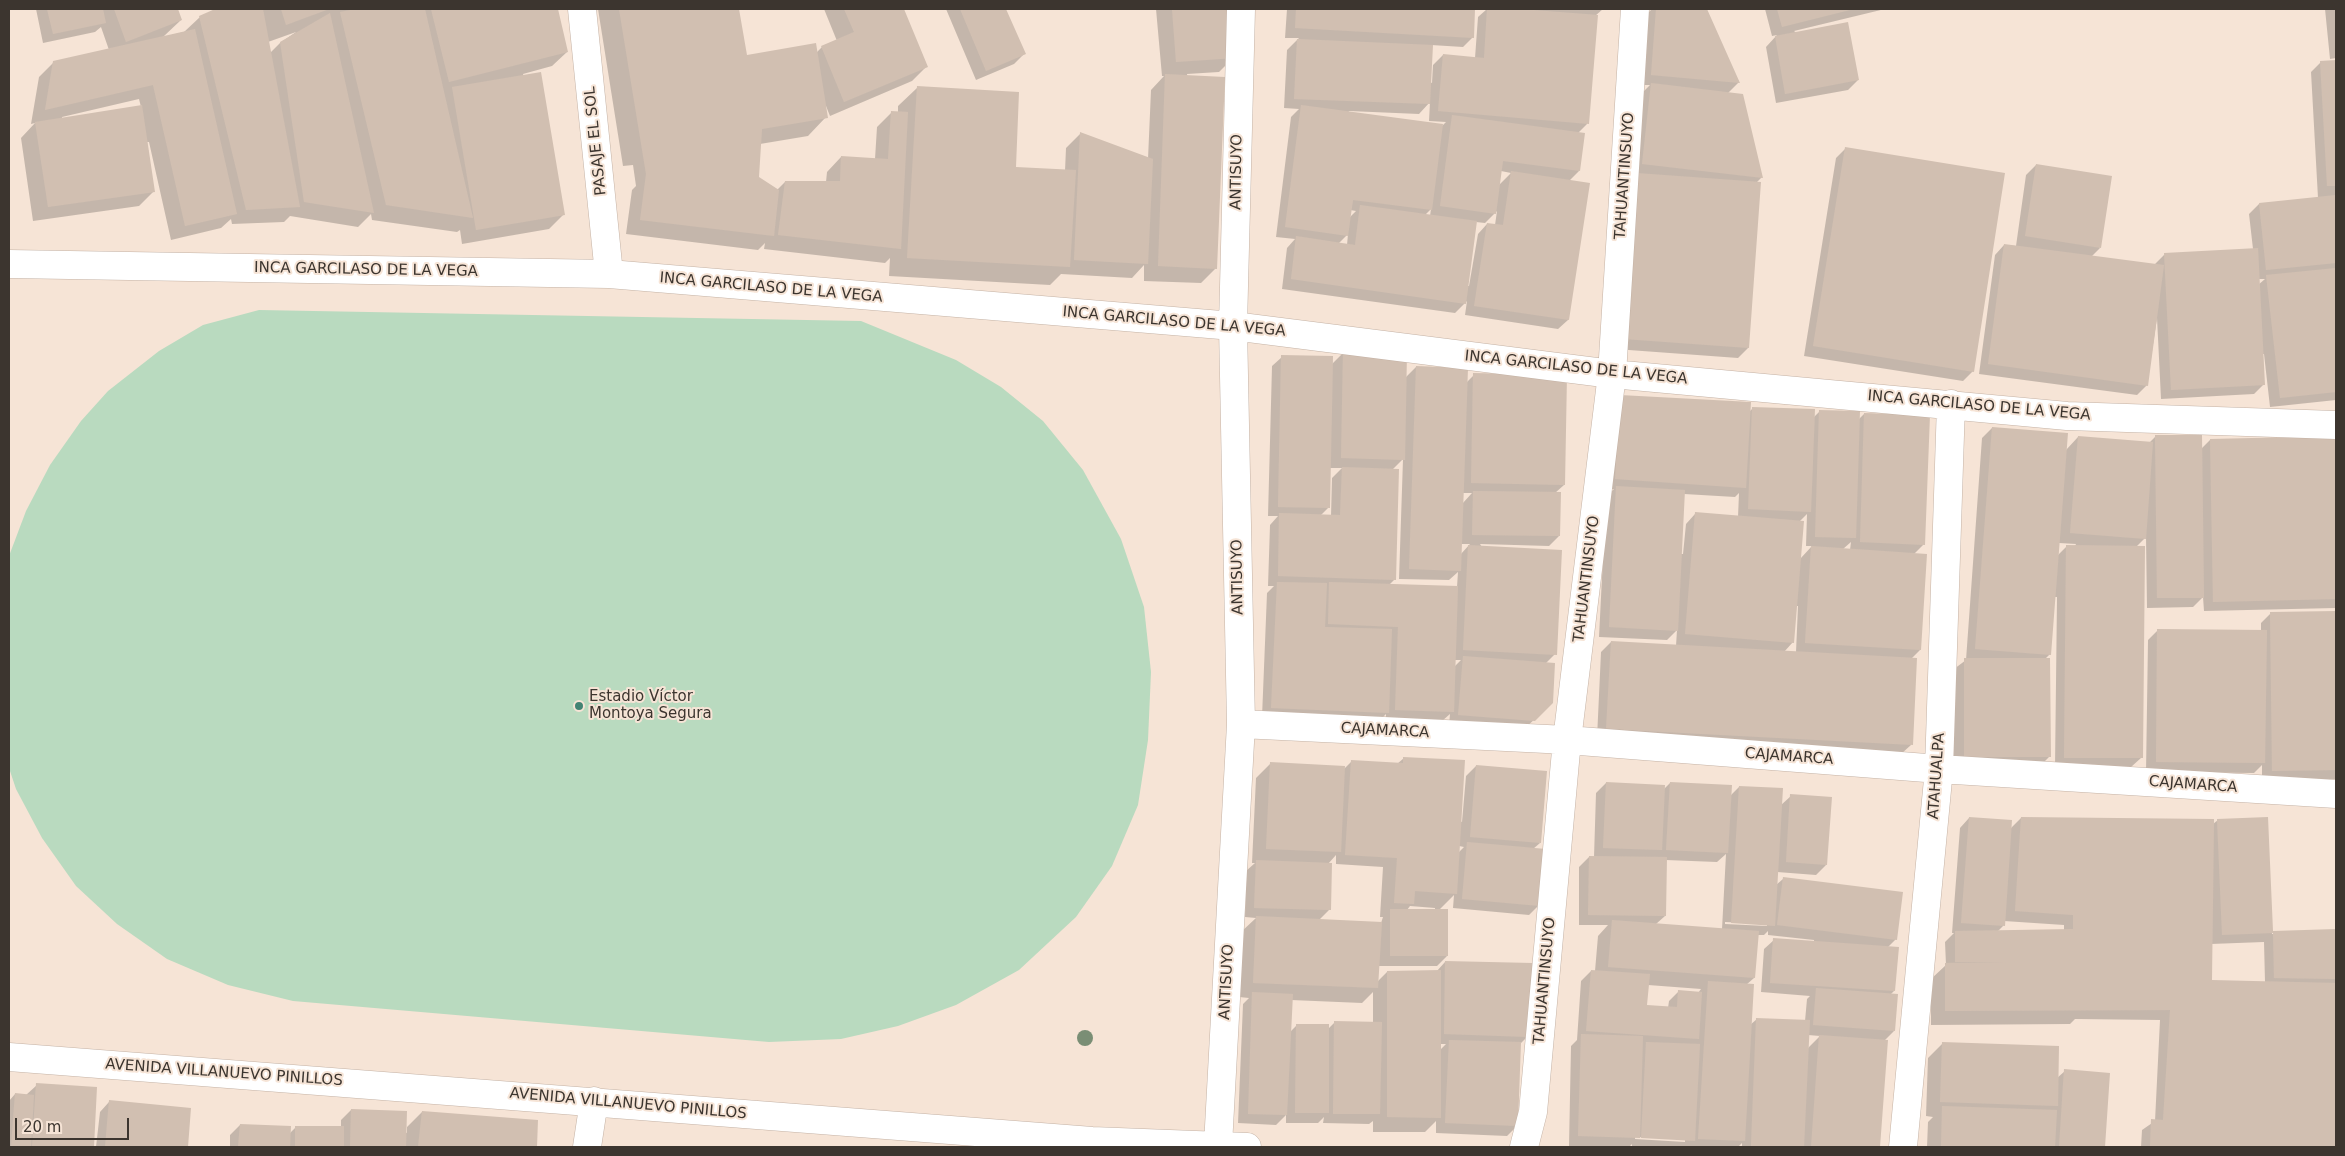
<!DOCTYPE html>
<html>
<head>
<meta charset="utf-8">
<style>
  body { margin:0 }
  #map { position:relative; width:2345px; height:1156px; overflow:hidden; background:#f6e4d6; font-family:"DejaVu Sans",sans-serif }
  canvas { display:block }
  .frame { position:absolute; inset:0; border:10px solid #3c352f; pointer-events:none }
  .scale { position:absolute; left:15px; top:1118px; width:114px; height:22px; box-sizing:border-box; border:2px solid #3c352f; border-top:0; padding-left:6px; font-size:15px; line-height:18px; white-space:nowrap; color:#3c352f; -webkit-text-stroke:4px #f6e4d6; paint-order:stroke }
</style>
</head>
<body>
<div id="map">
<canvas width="2345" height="1156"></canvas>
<div class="frame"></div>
<div class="scale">20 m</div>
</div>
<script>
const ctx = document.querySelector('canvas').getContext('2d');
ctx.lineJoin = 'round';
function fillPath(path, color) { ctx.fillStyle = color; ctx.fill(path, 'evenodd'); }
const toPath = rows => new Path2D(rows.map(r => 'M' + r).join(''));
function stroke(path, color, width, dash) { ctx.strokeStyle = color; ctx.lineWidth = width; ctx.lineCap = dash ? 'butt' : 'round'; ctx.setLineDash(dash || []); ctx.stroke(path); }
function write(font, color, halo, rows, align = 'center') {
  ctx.font = font + ' "DejaVu Sans",sans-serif'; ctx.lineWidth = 4; ctx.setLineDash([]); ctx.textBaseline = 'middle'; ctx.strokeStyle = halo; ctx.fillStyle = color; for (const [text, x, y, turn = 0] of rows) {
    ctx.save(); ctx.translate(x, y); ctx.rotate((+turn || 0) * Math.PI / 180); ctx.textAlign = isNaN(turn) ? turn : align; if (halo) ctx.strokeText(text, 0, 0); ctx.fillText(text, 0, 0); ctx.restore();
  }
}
fillPath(toPath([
  [259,310,861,321,956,360,1001,387,1043,421,1083,470,1121,539,1144,607,1151,672,1148,740,1138,805,1112,866,1076,917,1019,970,956,1005,898,1026,841,1039,769,1042,293,1001,228,985,167,959,117,924,76,886,42,838,16,789,9,768,9,556,26,511,50,465,81,421,108,391,159,351,203,325]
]), '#b9dabf');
fillPath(toPath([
  [36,9,177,9,181,20,163,37,184,32,200,17,218,9,557,9,567,52,552,66,523,74,564,214,549,229,462,244,460,230,457,232,372,220,371,214,358,227,290,216,284,222,232,224,231,219,221,228,171,240,149,142,147,142,154,191,139,206,33,221,21,138,35,123,31,124,39,77,54,62,109,50,101,27,95,32,43,43],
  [296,32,280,43,270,53,268,42],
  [139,99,141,107,62,119,62,117],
  [598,9,738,9,746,56,816,53,822,47,837,41,824,9,903,9,927,66,912,81,830,116,826,106,826,117,808,136,760,144,757,179,777,190,785,182,826,182,827,172,841,157,875,159,877,127,892,112,898,112,898,106,917,88,1014,168,1065,171,1066,148,1081,133,1148,159,1151,90,1164,76,1162,76,1156,9,1230,9,1234,57,1219,72,1187,74,1216,268,1201,283,1144,281,1144,265,1132,278,1061,274,1050,285,889,276,890,258,885,263,764,249,765,243,758,250,626,234,632,190,636,186,633,165,623,166],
  [946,9,1005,9,1024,54,1014,64,976,80],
  [1287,9,1474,9,1473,37,1463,47,1431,45,1430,82,1432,83,1433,65,1443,55,1475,58,1478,17,1487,9,1603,9,1595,16,1587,124,1578,133,1579,171,1569,181,1568,320,1558,329,1465,315,1467,301,1455,313,1282,289,1287,248,1295,239,1276,237,1291,117,1299,109,1284,108,1287,50,1299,38,1285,38],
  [1430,102,1429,121,1446,122,1441,127,1348,113,1349,111,1419,114],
  [1501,171,1511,173,1499,185],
  [1431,209,1430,216,1425,215],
  [1350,210,1356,211,1349,218],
  [1497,211,1495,225,1487,224,1478,234,1469,286,1467,286,1476,222,1485,223],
  [1348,234,1347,245,1338,244],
  [1652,9,1705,9,1739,82,1728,93,1762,177,1756,183,1748,348,1738,358,1615,349,1641,94,1650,85,1642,85,1647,14],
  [1765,9,1885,9,1794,31,1858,80,1848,90,1776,103,1766,47,1777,35,1772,36],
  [2325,9,2336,9,2336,58,2330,59],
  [2336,61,2336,400,2270,407,2264,354,2262,354,2264,384,2254,394,2161,399,2157,318,2147,385,2137,395,1979,374,1995,255,2004,245,2016,246,2026,175,2036,165,2100,248,2091,257,2154,265,2164,255,2253,249,2249,214,2259,204,2318,198,2311,72,2321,62],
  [2258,279,2265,279,2258,285],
  [1846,148,1973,371,1963,381,1804,356,1836,158],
  [1344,352,1405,378,1416,367,1466,383,1474,375,1564,485,1555,493,1559,536,1549,546,1480,544,1555,654,1546,663,1552,703,1523,730,1449,725,1450,714,1442,721,1386,719,1386,714,1378,722,1262,717,1267,593,1274,586,1268,586,1270,525,1278,516,1268,516,1272,366,1282,357,1332,364],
  [1403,459,1399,579,1449,580,1458,572,1457,587,1389,585,1395,579,1392,470],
  [1330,468,1342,468,1332,478,1331,516,1320,516,1329,507],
  [1462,493,1472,493,1462,504],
  [1460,544,1470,544,1460,555],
  [1454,660,1461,660,1454,667],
  [1611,406,1750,411,1753,408,1814,417,1820,411,1858,420,1864,414,1924,544,1914,554,1920,650,1911,659,1911,745,1901,754,1597,738,1601,652,1611,642,1676,646,1677,630,1667,640,1599,637,1606,497,1614,489,1606,489],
  [1739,493,1738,517,1695,514,1686,524,1683,554,1681,554,1684,494,1735,497],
  [1807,514,1806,546,1812,546,1800,559,1799,522],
  [1851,542,1850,550,1843,549],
  [1796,606,1798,606,1796,652,1784,652,1793,642],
  [1992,428,2066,450,2078,437,2149,443,2155,437,2201,449,2210,440,2336,437,2336,608,2204,611,2203,597,2193,607,2147,608,2146,537,2136,547,2141,758,2131,767,2055,767,2057,597,2054,597,2050,654,2045,659,2049,757,2039,767,1954,767,1954,669,1966,660,1982,438],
  [2059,543,2076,544,2075,546,2067,546,2058,555],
  [2336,612,2336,779,2262,780,2262,765,2254,773,2146,772,2148,640,2158,630,2261,632,2261,623,2271,613],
  [1404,758,1460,821,1462,822,1466,776,1476,766,1540,843,1533,849,1539,905,1529,915,1453,908,1454,895,1439,910,1447,956,1437,966,1378,966,1377,982,1387,972,1436,972,1445,962,1528,1036,1519,1045,1517,1126,1507,1136,1436,1133,1436,1121,1425,1132,1373,1132,1373,1121,1369,1124,1323,1123,1324,1117,1318,1123,1286,1123,1286,1115,1276,1125,1238,1123,1243,1004,1249,998,1239,997,1241,932,1256,918,1245,917,1246,871,1255,863,1252,863,1256,778,1271,763,1344,769,1352,761,1397,764],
  [1459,846,1464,847,1458,853],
  [1336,855,1336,864,1383,867,1380,917,1383,917,1381,923,1319,920,1329,910,1328,864],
  [1410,906,1435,908,1435,910,1407,910],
  [1373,992,1373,1023,1335,1022,1328,1029,1296,1026,1290,1032,1291,1000,1362,1003],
  [1440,1044,1446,1044,1440,1050],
  [1606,783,1663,790,1670,783,1730,796,1739,787,1781,805,1791,796,1826,865,1816,875,1777,872,1776,885,1783,879,1896,939,1887,948,1894,991,1890,995,1894,1031,1884,1041,1886,1041,1879,1147,1742,1147,1742,1143,1738,1147,1632,1147,1632,1144,1629,1147,1569,1146,1571,1046,1577,1040,1581,981,1591,971,1595,971,1598,936,1608,925,1579,925,1579,867,1589,857,1594,857,1596,793],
  [1726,854,1722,929,1656,924,1665,916,1666,860,1717,862],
  [1725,922,1767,924,1767,926,1725,924],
  [1768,931,1768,935,1814,940,1814,942,1774,940,1764,949,1761,992,1810,996,1807,999,1805,1021,1757,1019,1750,1025,1746,985,1754,978,1757,935,1764,935],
  [1648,985,1701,989,1698,993,1679,991,1669,1001,1668,1008,1646,1006],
  [1808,1035,1820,1036,1808,1048],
  [1635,1137,1685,1139,1685,1142,1635,1139],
  [1969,818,2010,829,2021,818,2213,824,2218,820,2266,818,2272,934,2336,932,2336,1147,2141,1147,2142,1130,2155,1121,2160,1020,2075,1019,2070,1024,1931,1025,1931,979,1946,965,1945,942,1954,933,1952,933,1960,828],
  [2004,921,2064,925,2064,930,1998,931,2003,926],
  [2264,942,2265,982,2211,981,2211,944],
  [1943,1043,2057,1078,2065,1071,2109,1074,2103,1147,1927,1147,1928,1122,1933,1117,1926,1116,1928,1058],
  [37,1085,96,1088,92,1147,9,1147,9,1101,15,1094,26,1095],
  [109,1102,190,1109,186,1147,96,1147,100,1112],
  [351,1110,407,1133,407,1127,422,1112,536,1121,535,1147,230,1147,230,1135,240,1125,289,1134,296,1127,341,1128,341,1120]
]), '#0003');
fillPath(toPath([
  [47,9,103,9,106,23,53,34],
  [114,9,178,9,182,20,126,42],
  [215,9,263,9,300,207,246,210,199,16],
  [281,9,329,9,286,25],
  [355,9,425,9,473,218,386,205,340,12],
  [431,9,558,9,568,52,449,82],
  [619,9,739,9,747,55,816,43,828,118,762,129,759,177,779,190,774,236,640,220,646,174],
  [844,9,904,9,928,67,844,102,821,46,854,32],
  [960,9,1006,9,1026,54,986,71],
  [1172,9,1231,9,1235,58,1176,62],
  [1296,9,1475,9,1474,38,1295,28],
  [1487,9,1520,9,1598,15,1589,124,1438,111,1443,54,1484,58],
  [1656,9,1707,9,1740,83,1651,75],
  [1777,9,1854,9,1782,27],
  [330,13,374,213,304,202,280,42],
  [1848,22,1859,80,1785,94,1775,36],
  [195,29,237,214,185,226,153,85,45,110,53,61],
  [1297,39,1433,45,1430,104,1294,99],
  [2336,60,2336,186,2327,186,2320,61],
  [541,72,565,215,476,230,452,87],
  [1165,74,1225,77,1217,269,1158,266],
  [1651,83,1743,94,1763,178,1642,164],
  [917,86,1019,92,1016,167,1076,170,1070,267,907,258],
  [142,105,155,192,48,207,35,122],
  [1301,105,1443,124,1432,210,1353,200,1348,236,1285,227],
  [891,111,908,112,901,249,778,235,785,181,840,181,841,156,888,159],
  [1452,115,1585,133,1580,171,1503,161,1496,214,1440,206],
  [1080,132,1153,159,1148,264,1074,260],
  [1845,147,2005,173,1974,372,1813,346],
  [2036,164,2112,176,2101,248,2025,236],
  [1511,171,1590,183,1569,320,1474,306,1487,223,1503,225],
  [1636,173,1761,182,1749,348,1624,339],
  [2336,195,2336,263,2266,270,2259,203],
  [1360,205,1477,221,1466,304,1291,279,1296,236,1355,245],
  [2004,244,2164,265,2148,386,1988,364],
  [2258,248,2265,385,2171,390,2164,253],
  [2336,268,2336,392,2280,398,2266,275],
  [1343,350,1407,352,1405,460,1341,458],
  [1281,355,1333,356,1330,508,1278,507],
  [1416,366,1468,368,1461,571,1409,569],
  [1473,373,1567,375,1565,485,1471,483],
  [1620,395,1751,402,1746,488,1615,479],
  [1752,407,1815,409,1811,512,1748,509],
  [1819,410,1860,411,1856,538,1815,537],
  [1864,413,1930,415,1925,545,1860,542],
  [1992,427,2068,433,2051,655,1975,649],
  [2155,435,2202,435,2204,598,2157,598],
  [2078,436,2153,442,2146,539,2070,533],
  [2336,436,2336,599,2213,602,2210,439],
  [1342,467,1399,469,1396,580,1278,576,1279,513,1340,515],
  [1616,486,1685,490,1678,631,1609,627],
  [1473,491,1561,492,1560,536,1472,535],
  [1695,512,1804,521,1794,643,1685,634],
  [1468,545,1562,550,1557,655,1463,650],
  [2066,545,2145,546,2143,758,2064,758],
  [1811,546,1927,554,1921,650,1805,643],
  [1277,582,1327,583,1325,627,1392,629,1389,713,1271,708],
  [1329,582,1458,586,1454,712,1395,710,1398,627,1328,624],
  [2336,611,2336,770,2272,771,2270,612],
  [2157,629,2267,630,2265,763,2156,762],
  [1611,641,1917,658,1913,745,1606,729],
  [1463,656,1555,663,1553,703,1535,721,1458,715],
  [1964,658,2050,658,2051,757,1964,757],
  [1403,757,1465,760,1457,894,1415,891,1414,904,1394,903,1397,858,1345,855,1351,760,1403,763],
  [1270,762,1345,766,1341,852,1266,849],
  [1476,765,1547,771,1541,843,1470,837],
  [1606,782,1665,785,1662,850,1603,848],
  [1670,782,1732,785,1728,853,1666,850],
  [1739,786,1783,788,1775,926,1731,923],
  [1790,794,1832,797,1827,865,1786,862],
  [1969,817,2012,820,2005,926,1961,923],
  [2021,817,2214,819,2212,980,2336,983,2336,1147,2150,1147,2151,1119,2163,1120,2170,1010,1945,1011,1945,963,2008,962,1955,962,1955,931,2073,929,2073,915,2015,911],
  [2268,817,2273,931,2336,929,2336,979,2274,978,2273,933,2222,935,2217,819],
  [1467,842,1546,849,1540,906,1462,899],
  [1589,856,1667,857,1666,916,1588,915],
  [1256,860,1332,863,1331,910,1254,908],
  [1783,877,1903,892,1897,940,1777,925],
  [1390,909,1448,909,1448,956,1390,956],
  [1256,916,1382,922,1378,988,1253,983],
  [1612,920,1759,931,1755,978,1608,967],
  [1773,938,1899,947,1895,991,1770,983],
  [1445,961,1533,963,1529,1037,1444,1034],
  [1441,970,1441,1118,1387,1117,1387,971],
  [1591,970,1650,974,1647,1005,1677,1007,1678,990,1702,992,1699,1039,1586,1031],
  [1708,981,1754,984,1745,1141,1698,1139],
  [1816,988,1898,994,1895,1031,1813,1025],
  [1252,992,1293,994,1287,1115,1248,1114],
  [1756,1018,1810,1020,1804,1147,1751,1146],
  [1334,1021,1382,1022,1380,1114,1333,1114],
  [1296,1024,1329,1024,1329,1113,1295,1113],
  [1581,1034,1643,1036,1640,1138,1578,1136],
  [1819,1035,1888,1040,1880,1147,1811,1147],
  [1449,1040,1521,1042,1518,1126,1445,1123],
  [1646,1042,1700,1044,1695,1141,1641,1138],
  [1942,1042,2059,1046,2058,1106,1940,1102],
  [2064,1069,2110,1073,2105,1147,2059,1147],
  [36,1083,97,1087,94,1147,32,1147],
  [15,1093,34,1095,31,1147,11,1147],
  [109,1100,191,1108,188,1147,105,1147],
  [1942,1106,2057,1110,2055,1147,1941,1147],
  [351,1109,407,1111,406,1147,350,1147],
  [422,1111,538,1120,537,1147,418,1147],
  [240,1124,291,1126,290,1147,238,1147],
  [295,1126,344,1126,344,1147,295,1147]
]), '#d1bfb1');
const minor = toPath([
  [582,9,609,274],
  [9,264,609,274,1233,326,1612,374,2067,416,2336,425],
  [1241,724,1567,740,1939,769,2336,794],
  [9,1057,1092,1141,1247,1147],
  [1218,1145,1241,724,1233,326,1241,9],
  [587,1147,594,1101],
  [1524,1147,1533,1112,1567,740,1612,374,1635,9],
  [1903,1147,1939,769,1951,404]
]);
stroke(minor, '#c4b2a5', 29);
stroke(minor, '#fff', 28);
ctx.fillStyle = '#7a8e75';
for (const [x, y] of [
  [1085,1038]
]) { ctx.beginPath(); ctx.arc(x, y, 8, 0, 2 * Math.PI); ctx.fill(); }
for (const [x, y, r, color] of [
  [579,706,5,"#438373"]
]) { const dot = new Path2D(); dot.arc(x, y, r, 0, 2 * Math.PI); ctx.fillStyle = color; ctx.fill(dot); stroke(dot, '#f6e4d6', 2); }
write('15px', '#3c352f', '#f6e4d6', [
  ["PASAJE EL SOL",596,141,-96],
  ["ANTISUYO",1237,172,-89],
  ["TAHUANTINSUYO",1625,176,-86],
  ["INCA GARCILASO DE LA VEGA",366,270,1],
  ["INCA GARCILASO DE LA VEGA",771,288,5],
  ["INCA GARCILASO DE LA VEGA",1174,322,5],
  ["INCA GARCILASO DE LA VEGA",1576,368,6],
  ["INCA GARCILASO DE LA VEGA",1979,406,5],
  ["ANTISUYO",1238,577,-91],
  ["TAHUANTINSUYO",1587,579,-83],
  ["CAJAMARCA",1385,731,3],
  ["CAJAMARCA",1789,757,4],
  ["ATAHUALPA",1937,776,-86],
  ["CAJAMARCA",2193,785,4],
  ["TAHUANTINSUYO",1545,981,-85],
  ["ANTISUYO",1227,982,-87],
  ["AVENIDA VILLANUEVO PINILLOS",224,1073,4],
  ["AVENIDA VILLANUEVO PINILLOS",628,1104,5]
]);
write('15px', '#3c352f', '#f6e4d6', [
  ["Estadio Víctor",589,697],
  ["Montoya Segura",589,714]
], 'left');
</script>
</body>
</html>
